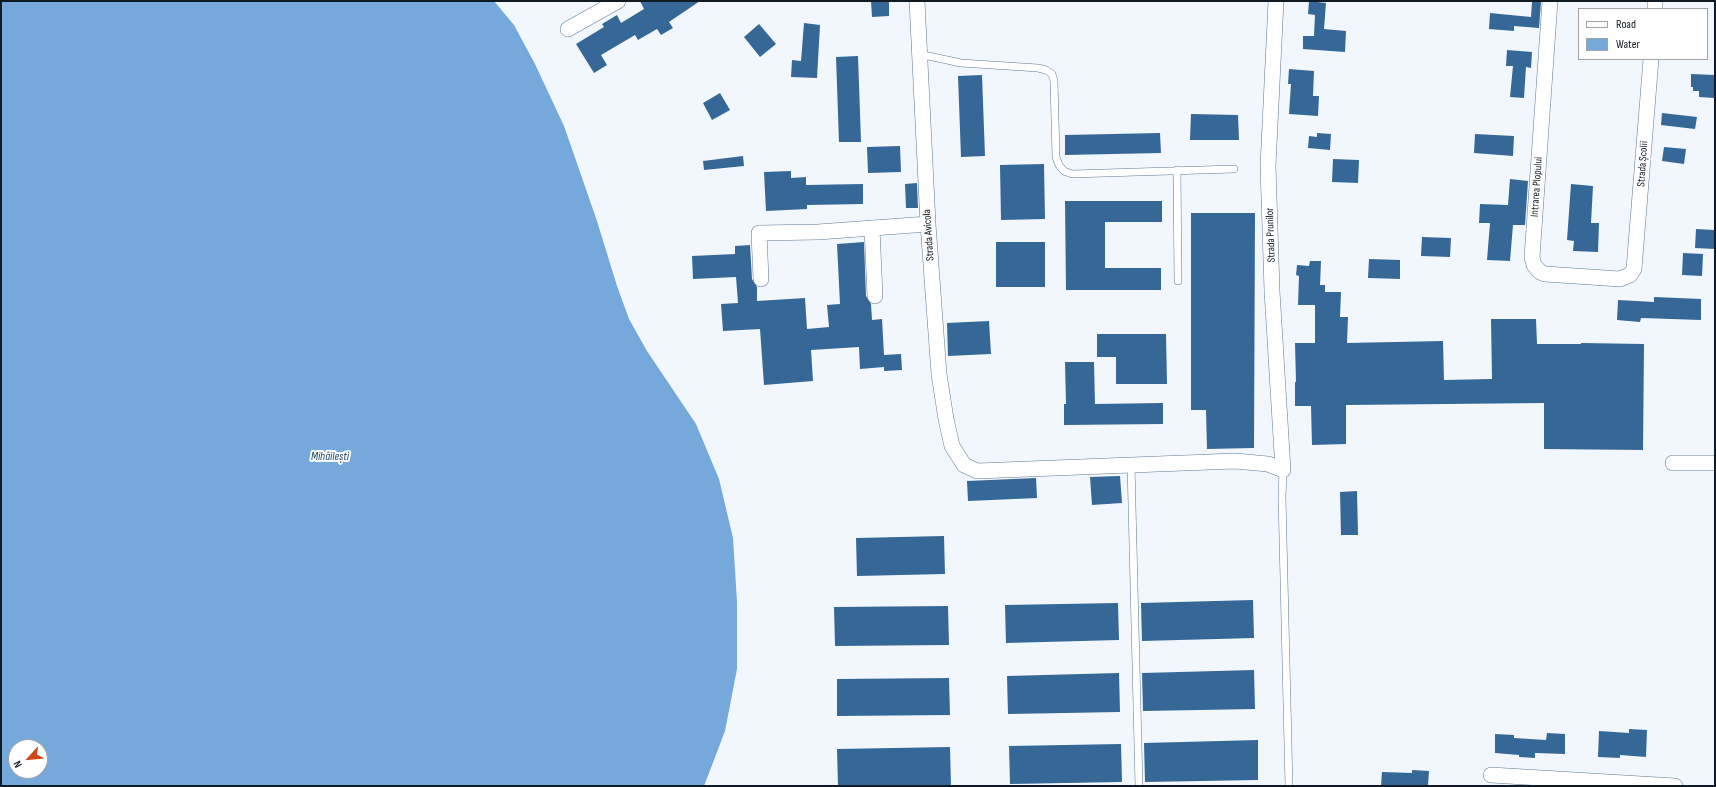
<!DOCTYPE html>
<html>
<head>
<meta charset="utf-8">
<style>
  body { margin:0 }
  #map { position:relative; width:1716px; height:787px; overflow:hidden; background:#f1f7fd; font-family:"Sofia Sans Condensed",sans-serif }
  canvas { display:block }
  .frame { position:absolute; inset:0; border:2px solid #0f1a23; pointer-events:none }
  .legend { position:absolute; left:1578px; top:8px; width:130px; height:52px; box-sizing:border-box; background:#fff; border:1px solid #9fa3a7; margin:0; padding:5px 7px; list-style:none; font-size:12px; color:#0f1a23 }
  .legend li { display:flex; align-items:center; gap:8px; height:20px }
  .legend b { width:20px; border:1px solid #9fa3a7 }
  .north { position:absolute; left:8px; top:739px; width:40px; height:40px; box-sizing:border-box; background:#fff; border:1px solid #9fa3a7; border-radius:50%; rotate:243deg; font-size:11px; font-weight:700; line-height:16px; text-align:center; color:#0f1a23 }
  .north::after { content:''; display:block; margin:auto; width:14px; height:18px; background:#ce4715; clip-path:polygon(50% 0,100% 100%,50% 72%,0 100%) }
</style>
</head>
<body>
<div id="map">
<canvas width="1716" height="787"></canvas>
<div class="frame"></div>
<ul class="legend">
<li><b style="height:5px;background:#fff"></b>Road</li>
<li><b style="height:11px;background:#75a9db"></b>Water</li>
</ul>
<div class="north">N</div>
</div>
<script>
const ctx = document.querySelector('canvas').getContext('2d');
ctx.lineJoin = 'round';
function fillPath(path, color) { ctx.fillStyle = color; ctx.fill(path, 'evenodd'); }
const toPath = rows => new Path2D(rows.map(r => 'M' + r).join(''));
function stroke(path, color, width, dash) { ctx.strokeStyle = color; ctx.lineWidth = width; ctx.lineCap = dash ? 'butt' : 'round'; ctx.setLineDash(dash || []); ctx.stroke(path); }
function write(font, color, halo, rows, align = 'center') {
  ctx.font = font + ' "Sofia Sans Condensed",sans-serif'; ctx.lineWidth = 4; ctx.setLineDash([]); ctx.textBaseline = 'middle'; ctx.strokeStyle = halo; ctx.fillStyle = color; for (const [text, x, y, turn = 0] of rows) {
    ctx.save(); ctx.translate(x, y); ctx.rotate((+turn || 0) * Math.PI / 180); ctx.textAlign = isNaN(turn) ? turn : align; if (halo) ctx.strokeText(text, 0, 0); ctx.fillText(text, 0, 0); ctx.restore();
  }
}
fillPath(toPath([
  [1,1,494,1,514,25,535,64,564,126,597,221,617,286,629,319,647,351,696,424,719,479,733,538,737,602,737,669,725,731,704,786,1,786],
  [16,747,40,747,40,771,16,771]
]), '#75a9db');
fillPath(toPath([
  [640,1,700,1,669,22,673,28,661,35,657,29,638,40,635,35,601,55,607,65,594,73,576,44,604,27,602,24,617,15,621,23,644,9],
  [871,1,889,1,889,16,872,17],
  [1309,1,1326,3,1324,29,1346,31,1345,52,1303,49,1303,36,1314,36,1315,15,1308,14],
  [1532,2,1541,2,1539,28,1514,26,1514,31,1489,29,1490,13,1531,17],
  [804,23,820,25,817,78,791,77,792,60,801,61],
  [759,24,776,44,760,57,744,37],
  [1507,50,1532,52,1531,68,1526,67,1524,98,1510,97,1513,66,1506,66],
  [858,56,861,142,839,142,836,57],
  [1289,69,1314,71,1313,96,1319,96,1318,116,1289,114,1291,84,1288,84],
  [1691,74,1715,75,1714,98,1699,97,1699,91,1693,91,1693,87,1691,87],
  [982,75,985,156,961,157,958,76],
  [720,93,730,110,712,120,703,103],
  [1662,113,1697,117,1695,129,1661,125],
  [1191,114,1238,115,1239,140,1190,140],
  [1160,133,1161,153,1065,155,1065,135],
  [1317,133,1331,134,1330,150,1308,148,1309,136,1317,137],
  [1475,134,1514,136,1513,156,1474,153],
  [900,146,901,172,868,173,867,147],
  [1664,147,1686,149,1684,164,1662,161],
  [743,156,744,166,704,170,703,161],
  [1333,159,1359,160,1358,183,1332,182],
  [1044,164,1045,219,1001,220,1000,165],
  [791,171,791,178,806,177,806,185,863,184,863,204,807,205,807,209,766,211,764,172],
  [1510,179,1528,181,1525,225,1513,225,1510,261,1487,260,1490,223,1479,223,1480,204,1508,205],
  [917,183,918,208,906,208,905,184],
  [1571,184,1593,186,1591,223,1599,223,1598,252,1573,251,1574,241,1567,240],
  [1065,201,1162,201,1162,222,1105,222,1105,268,1161,268,1161,290,1066,290],
  [1191,213,1255,213,1254,448,1207,449,1206,410,1191,410],
  [1696,229,1715,230,1715,249,1695,248],
  [1422,237,1451,238,1450,257,1421,256],
  [864,242,866,296,871,304,872,320,882,319,884,355,901,354,902,370,884,371,884,367,860,369,859,347,811,350,813,381,764,385,760,329,723,331,721,304,738,303,736,277,693,279,692,256,735,254,735,246,750,245,752,279,757,287,757,301,805,298,807,329,829,327,827,305,840,304,837,244],
  [996,242,1045,242,1045,287,996,287],
  [1683,253,1703,254,1702,276,1682,275],
  [1369,259,1400,260,1400,279,1368,278],
  [1310,261,1321,261,1320,285,1325,285,1325,292,1341,292,1340,317,1348,317,1347,343,1443,341,1444,380,1492,379,1491,319,1536,319,1537,344,1581,344,1581,343,1644,344,1643,450,1544,449,1544,403,1346,405,1346,444,1312,445,1311,406,1295,406,1295,382,1296,382,1295,343,1315,343,1315,305,1298,305,1299,276,1296,275,1297,265,1309,266],
  [1654,297,1701,299,1701,320,1641,318,1640,322,1617,320,1618,300,1654,302],
  [989,321,991,354,948,356,947,323],
  [1097,334,1166,334,1167,384,1116,384,1116,357,1097,357],
  [1065,362,1094,362,1095,404,1163,403,1163,424,1064,425,1064,404,1066,404],
  [1120,476,1122,503,1092,505,1090,477],
  [1036,478,1037,498,968,501,967,481],
  [1357,491,1358,535,1341,535,1340,492],
  [944,536,945,574,857,576,856,538],
  [1253,600,1254,638,1142,641,1141,603],
  [1118,603,1119,640,1006,643,1005,605],
  [948,606,949,645,835,646,834,607],
  [1254,670,1255,709,1143,711,1142,673],
  [1119,673,1120,712,1008,714,1007,676],
  [949,678,950,715,837,716,837,679],
  [1629,729,1647,730,1646,757,1620,755,1620,758,1598,757,1599,731,1629,733],
  [1547,733,1565,734,1565,754,1535,753,1535,758,1519,757,1519,755,1495,753,1495,734,1514,735,1514,738,1546,740],
  [1258,740,1258,780,1145,782,1144,743],
  [1121,744,1122,782,1010,784,1009,746],
  [950,747,951,786,838,786,837,749],
  [1412,770,1429,771,1428,786,1381,786,1382,772,1412,773]
]), '#356896');
const service = toPath([
  [919,54,961,63,1038,68,1046,70,1052,74,1054,81,1056,157,1059,165,1064,171,1072,174,1234,169],
  [1177,170,1178,281],
  [1131,465,1139,786],
  [1283,470,1282,497,1289,786]
]);
const minor = toPath([
  [917,1,928,224,939,374,946,419,952,446,964,465,977,471,1235,461,1268,464,1283,470,1272,291,1268,166,1276,1],
  [1550,1,1532,257,1534,265,1540,272,1545,274,1620,279,1630,275,1634,269,1651,59],
  [1655,9,1655,1],
  [568,29,618,1],
  [872,228,875,296],
  [761,279,759,233,818,232,928,224],
  [1673,463,1715,463],
  [1491,775,1675,786]
]);
stroke(service, '#5f7992', 8);
stroke(minor, '#5f7992', 16);
stroke(service, '#fff', 7);
stroke(minor, '#fff', 15);
write('11px', '#0f1a23', '#fff', [
  ["Strada Școlii",1643,164,-86],
  ["Intrarea Plopului",1537,187,-86],
  ["Strada Avicola",929,235,-94],
  ["Strada Prunilor",1271,235,-92]
]);
write('italic 12px', '#173d5f', '#fff', [
  ["Mihăilești",330,457]
]);
</script>
</body>
</html>
